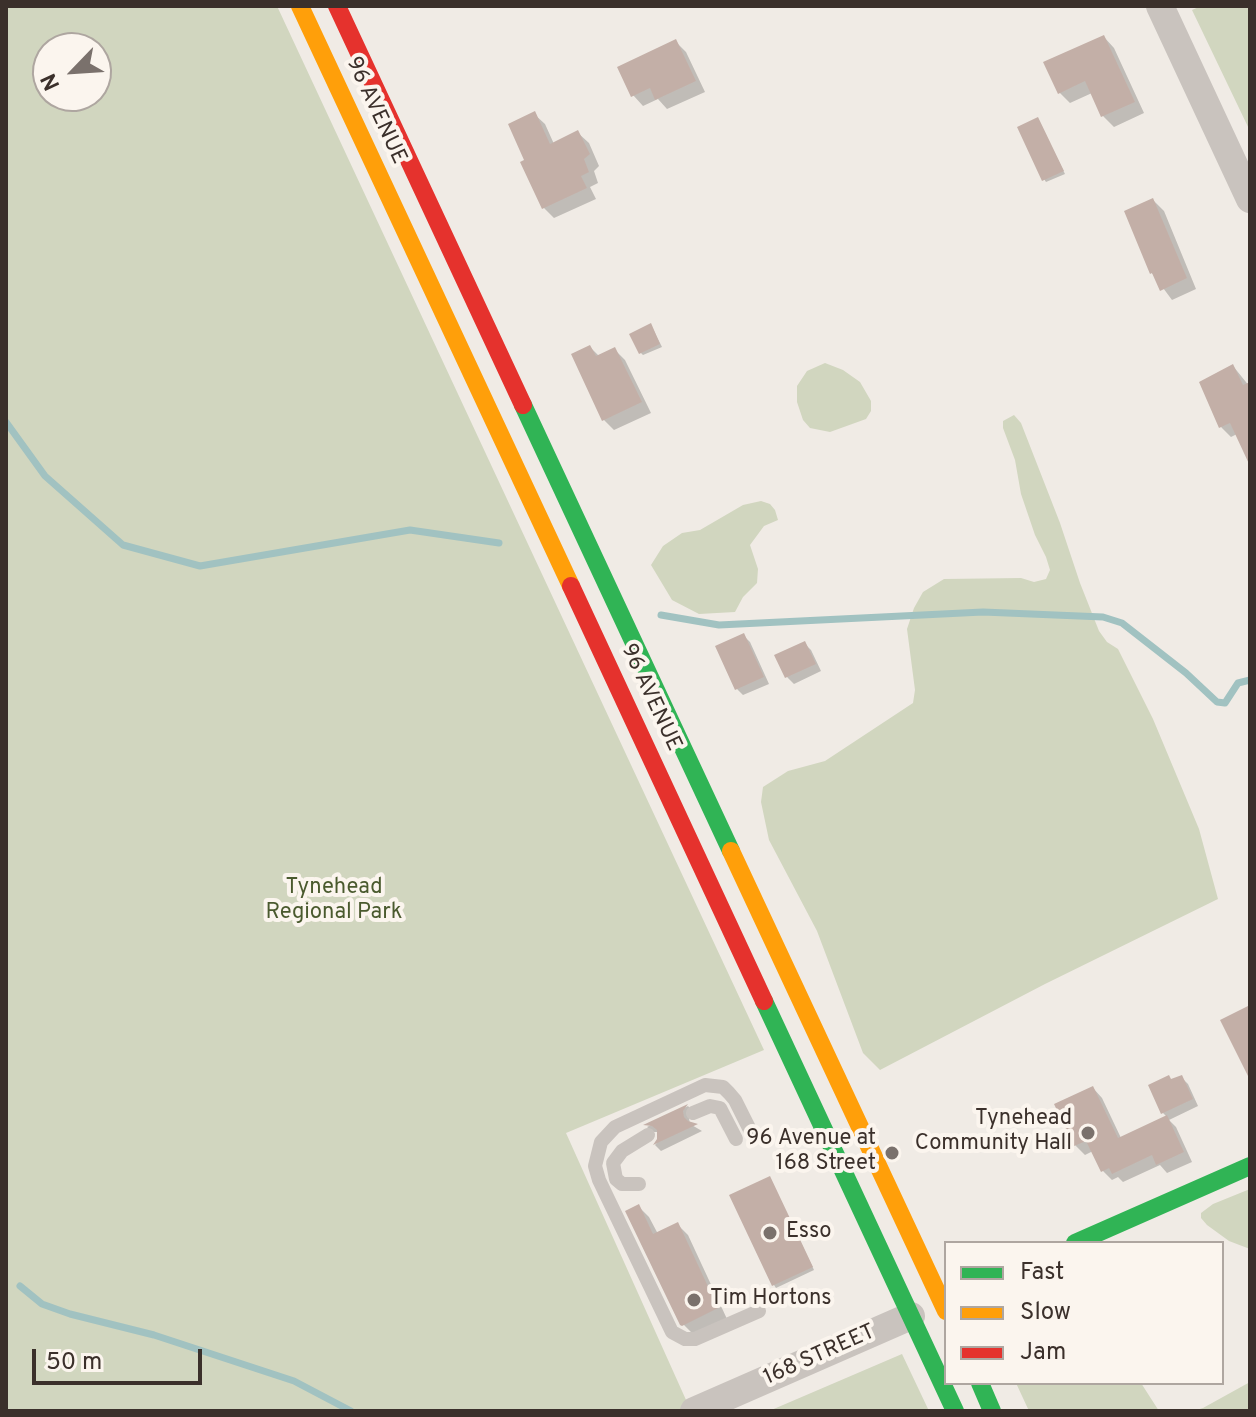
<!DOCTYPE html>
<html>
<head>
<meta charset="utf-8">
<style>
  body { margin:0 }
  #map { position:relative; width:1256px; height:1417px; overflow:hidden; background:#f0ebe5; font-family:Overpass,sans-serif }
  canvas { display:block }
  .frame { position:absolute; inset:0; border:8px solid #3b302b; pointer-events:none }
  .legend { position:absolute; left:944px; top:1241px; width:280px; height:144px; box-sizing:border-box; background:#fbf5ee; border:2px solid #aea6a0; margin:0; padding:10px 14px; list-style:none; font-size:24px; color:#3b302b }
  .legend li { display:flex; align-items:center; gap:16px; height:40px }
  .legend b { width:40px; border:2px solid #aea6a0 }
  .north { position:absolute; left:32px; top:32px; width:80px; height:80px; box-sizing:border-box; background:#fbf5ee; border:2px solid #aea6a0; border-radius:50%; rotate:245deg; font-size:22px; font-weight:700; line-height:32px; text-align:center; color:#3b302b }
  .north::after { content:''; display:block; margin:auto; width:28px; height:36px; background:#7a716c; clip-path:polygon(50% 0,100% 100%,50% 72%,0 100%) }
  .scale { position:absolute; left:32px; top:1349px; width:170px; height:36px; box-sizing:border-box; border:4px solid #3b302b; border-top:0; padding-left:10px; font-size:24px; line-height:28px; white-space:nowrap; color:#3b302b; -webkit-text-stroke:6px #fbf5ee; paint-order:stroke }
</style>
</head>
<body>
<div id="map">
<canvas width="1256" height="1417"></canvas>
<div class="frame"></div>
<ul class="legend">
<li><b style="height:10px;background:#30b455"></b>Fast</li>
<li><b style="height:10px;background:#ff9f0a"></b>Slow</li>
<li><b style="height:10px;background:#e5322d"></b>Jam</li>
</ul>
<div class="north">N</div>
<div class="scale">50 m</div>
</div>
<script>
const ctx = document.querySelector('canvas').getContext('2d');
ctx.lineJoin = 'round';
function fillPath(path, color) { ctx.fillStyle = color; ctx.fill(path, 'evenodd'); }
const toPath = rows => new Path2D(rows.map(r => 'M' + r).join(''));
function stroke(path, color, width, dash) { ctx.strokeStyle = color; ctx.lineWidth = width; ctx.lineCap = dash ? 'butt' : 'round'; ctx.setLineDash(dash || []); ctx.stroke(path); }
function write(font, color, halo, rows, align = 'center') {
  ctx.font = font + ' Overpass,sans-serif'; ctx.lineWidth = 8; ctx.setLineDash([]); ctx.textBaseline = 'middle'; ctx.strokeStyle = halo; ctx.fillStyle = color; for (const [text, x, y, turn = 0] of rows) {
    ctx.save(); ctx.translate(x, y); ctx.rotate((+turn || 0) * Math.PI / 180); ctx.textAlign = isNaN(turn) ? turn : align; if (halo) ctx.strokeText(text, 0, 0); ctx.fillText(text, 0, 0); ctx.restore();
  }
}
fillPath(toPath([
  [6,6,277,6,764,1050,566,1133,691,1411,6,1411],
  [48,48,96,48,96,96,48,96],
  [1201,6,1250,6,1250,131,1192,10],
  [825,363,843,370,860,382,871,401,871,411,866,419,830,432,810,428,803,420,797,402,797,386,807,371],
  [1014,415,1021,423,1060,523,1080,583,1099,631,1107,642,1118,649,1153,719,1199,829,1218,899,1045,984,880,1070,863,1053,817,931,769,840,761,802,763,787,788,771,825,761,913,703,915,690,907,629,914,608,923,592,944,579,1021,578,1034,582,1046,579,1050,570,1046,557,1035,535,1021,494,1015,460,1003,428,1003,421],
  [761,501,770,504,775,510,778,520,764,526,750,545,758,569,757,583,743,597,735,612,699,614,672,600,651,565,663,546,682,533,700,530,743,505],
  [1250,1189,1250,1249,1229,1241,1207,1225,1201,1218,1201,1213,1213,1204],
  [902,1354,929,1411,769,1411],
  [1250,1382,1250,1411,1193,1411,1203,1408],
  [1016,1383,1141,1383,1159,1411,1029,1411]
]), '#d1d6bf');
fillPath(toPath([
  [1104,37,1114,48,1144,113,1114,127,1103,116,1092,93,1070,103,1059,92],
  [676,42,686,52,705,92,667,109,658,99,643,106,633,95],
  [534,114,545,124,554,144,578,133,589,143,599,166,594,171,598,183,590,187,596,199,554,218,544,208,526,161],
  [1040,123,1065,174,1046,182,1044,179],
  [1153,200,1164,211,1196,289,1172,300,1152,273],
  [653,329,662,347,643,355,640,352],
  [590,347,599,356,614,349,625,360,651,413,614,430,604,420],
  [1233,366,1250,387,1250,451,1237,434,1231,437,1221,427],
  [744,636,750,642,769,684,743,695,737,689],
  [804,643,811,650,821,671,794,684,787,677,777,656],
  [1181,1077,1188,1084,1198,1106,1169,1120,1176,1127,1192,1162,1167,1173,1160,1165,1123,1182,1118,1177,1112,1180,1103,1171,1093,1151,1085,1155,1075,1145,1093,1088,1102,1098,1121,1138,1167,1117,1163,1113,1173,1081],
  [688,1106,693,1112,689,1118,690,1124,702,1131,661,1151,655,1145,659,1140,659,1132,652,1132,647,1127],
  [770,1178,814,1270,776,1288,774,1285],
  [639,1207,649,1217,658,1234,678,1225,688,1235,727,1319,694,1335,684,1325]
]), '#0003');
stroke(toPath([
  [6,422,45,476,123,545,200,566,410,530,499,543],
  [661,615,719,625,983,612,1103,617,1122,623,1186,673,1217,702,1225,703,1238,683,1250,680],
  [20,1286,42,1304,70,1314,154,1335,294,1381,351,1411]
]), '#a1c2c1', 7);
fillPath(toPath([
  [1104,35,1135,102,1101,117,1085,81,1058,94,1043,62],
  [676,39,696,81,655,100,650,88,631,97,617,67],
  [535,111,550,144,578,130,590,154,584,159,589,172,581,176,587,188,542,209,520,162,524,160,508,124],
  [1038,117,1064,171,1042,181,1017,127],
  [1153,198,1187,278,1160,291,1152,273,1150,274,1124,211],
  [651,323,660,344,639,354,629,334],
  [590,345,596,356,615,347,642,402,602,421,571,354],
  [1233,364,1243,385,1250,382,1250,466,1230,423,1219,428,1199,382],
  [744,633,764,677,735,690,715,646],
  [805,641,816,664,785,678,774,655],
  [1250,1005,1250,1080,1220,1020],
  [1169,1075,1171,1079,1182,1075,1193,1099,1161,1114,1148,1085],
  [1093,1086,1118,1138,1167,1115,1184,1152,1156,1165,1152,1155,1112,1174,1109,1168,1101,1172,1086,1141,1074,1146,1054,1104],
  [688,1104,683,1111,684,1117,688,1121,698,1124,653,1145,657,1139,657,1130,652,1126,643,1125],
  [770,1176,813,1267,772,1286,729,1195],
  [639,1204,653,1234,678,1222,718,1308,682,1326,680,1325,625,1211]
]), '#c3afa7');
stroke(toPath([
  [693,1113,710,1106,720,1108,736,1139],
  [751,1132,735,1100,729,1093,723,1087,705,1085,615,1127,601,1142,595,1166,599,1180,672,1332,685,1339,695,1339,759,1311],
  [639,1184,622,1184,616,1179,613,1163,622,1151,648,1135]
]), '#c9c3be', 14);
stroke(toPath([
  [1160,6,1250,199],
  [694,1411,911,1316]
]), '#c9c3be', 28);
stroke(toPath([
  [523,405,731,851],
  [764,1001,955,1411],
  [1075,1243,1250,1166],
  [980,1383,992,1411]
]), '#30b455', 18);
stroke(toPath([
  [300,6,571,586],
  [731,851,946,1311]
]), '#ff9f0a', 18);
stroke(toPath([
  [337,6,523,405],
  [571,586,764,1001]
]), '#e5322d', 18);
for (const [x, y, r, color] of [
  [1088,1133,8,"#7a716c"],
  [892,1153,8,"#7a716c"],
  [770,1233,8,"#7a716c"],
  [694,1300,8,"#7a716c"]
]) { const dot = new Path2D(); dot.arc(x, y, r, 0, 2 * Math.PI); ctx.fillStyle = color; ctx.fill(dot); stroke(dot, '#fbf5ee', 3); }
write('22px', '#3b302b', '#fbf5ee', [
  ["96 AVENUE",375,111,65],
  ["96 AVENUE",650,698,65],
  ["168 STREET",820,1356,-24]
]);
write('22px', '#4a5a2e', '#fbf5ee', [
  ["Tynehead",334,889],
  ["Regional Park",334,914]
]);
write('22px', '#3b302b', '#fbf5ee', [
  ["Tynehead",1072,1120],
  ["Community Hall",1072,1145],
  ["96 Avenue at",876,1140],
  ["168 Street",876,1165],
  ["Esso",786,1233,"left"],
  ["Tim Hortons",710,1300,"left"]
], 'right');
</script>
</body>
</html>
